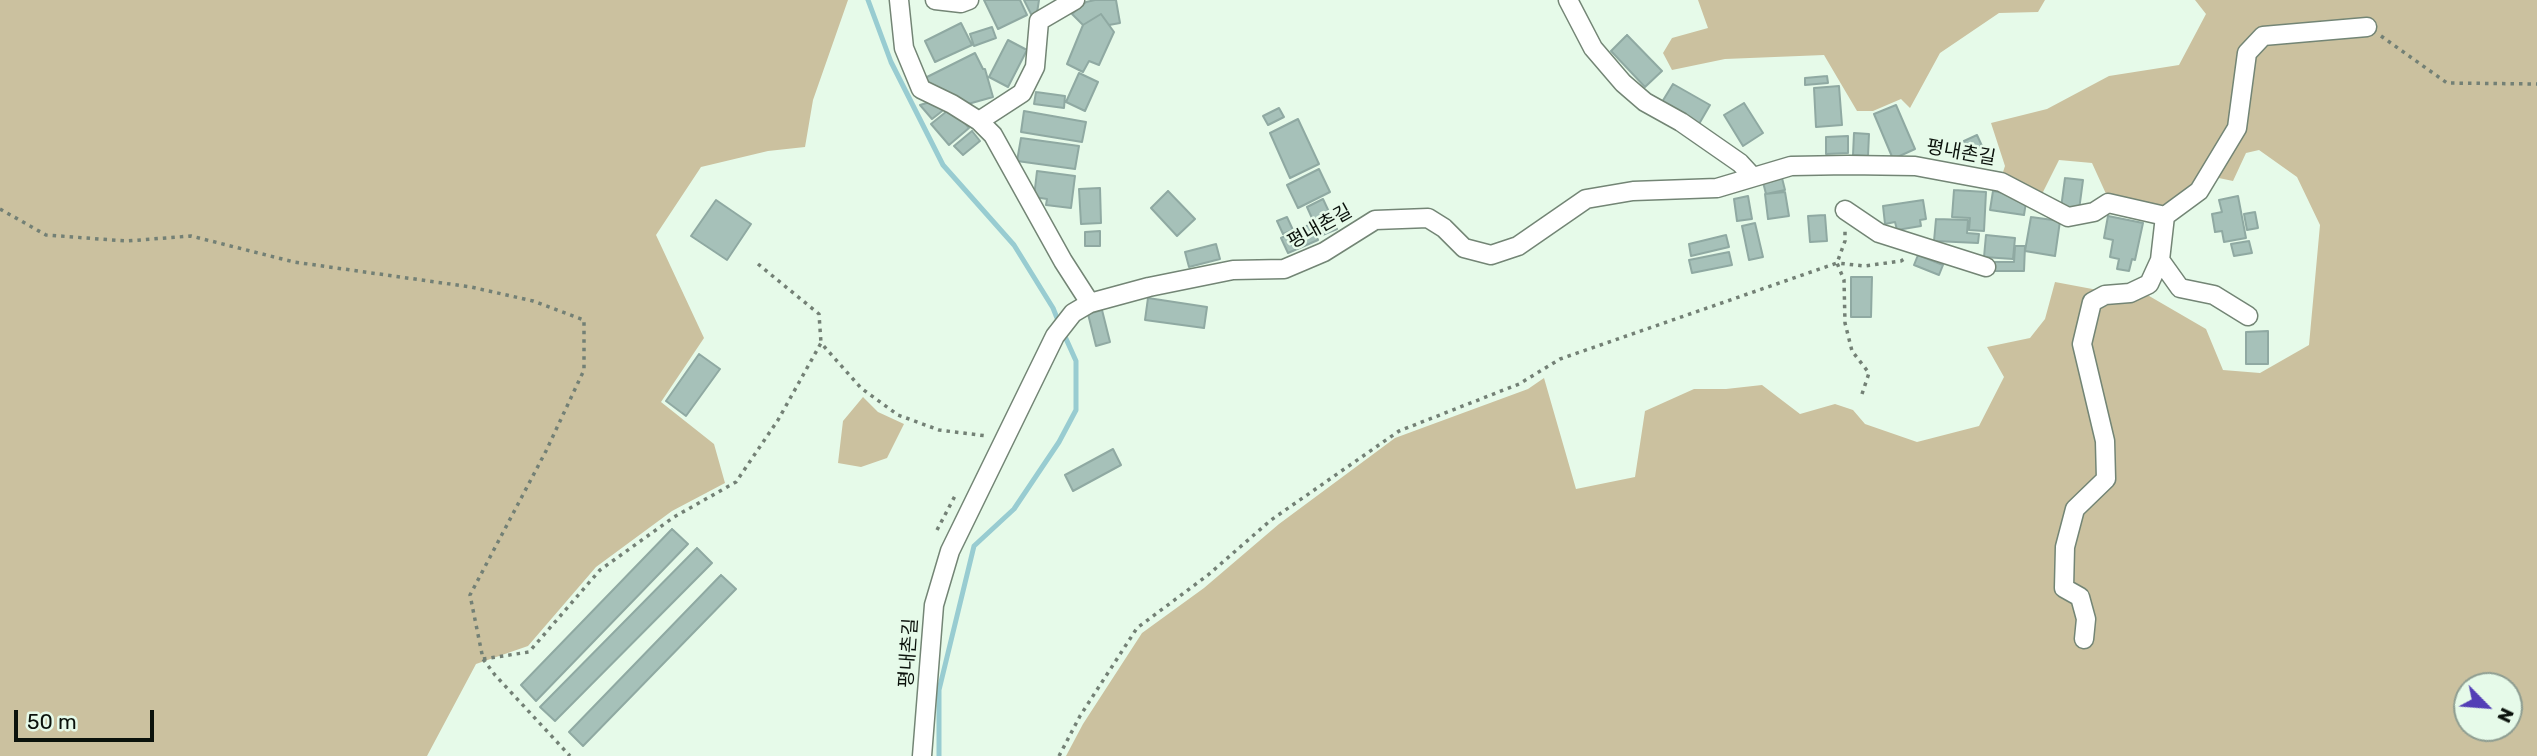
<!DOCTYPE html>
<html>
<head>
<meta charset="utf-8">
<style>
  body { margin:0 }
  #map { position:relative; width:2537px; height:756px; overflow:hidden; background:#e6fae9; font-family:Rubik,sans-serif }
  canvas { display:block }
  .north { position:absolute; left:2453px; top:672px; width:70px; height:70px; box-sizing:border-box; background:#e6fae9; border:2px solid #8e9d91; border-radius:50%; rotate:115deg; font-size:19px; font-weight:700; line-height:28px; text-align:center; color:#0b120c }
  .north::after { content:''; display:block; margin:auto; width:24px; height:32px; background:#533eb6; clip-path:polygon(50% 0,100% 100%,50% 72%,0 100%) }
  .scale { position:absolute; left:14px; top:710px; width:140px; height:32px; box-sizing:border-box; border:4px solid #0b120c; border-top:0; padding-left:9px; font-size:21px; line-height:24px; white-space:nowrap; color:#0b120c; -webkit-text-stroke:5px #e6fae9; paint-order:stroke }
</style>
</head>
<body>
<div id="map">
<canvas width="2537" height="756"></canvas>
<div class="north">N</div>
<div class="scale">50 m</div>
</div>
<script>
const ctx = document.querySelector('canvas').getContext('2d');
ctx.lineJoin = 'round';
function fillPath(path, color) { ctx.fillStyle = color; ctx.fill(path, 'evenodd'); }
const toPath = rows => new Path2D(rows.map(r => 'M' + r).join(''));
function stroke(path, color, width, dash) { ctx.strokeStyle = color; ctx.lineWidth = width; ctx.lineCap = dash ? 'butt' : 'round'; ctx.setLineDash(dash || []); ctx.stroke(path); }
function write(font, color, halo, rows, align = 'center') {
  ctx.font = font + ' Rubik,"Noto Sans KR",sans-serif'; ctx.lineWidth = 5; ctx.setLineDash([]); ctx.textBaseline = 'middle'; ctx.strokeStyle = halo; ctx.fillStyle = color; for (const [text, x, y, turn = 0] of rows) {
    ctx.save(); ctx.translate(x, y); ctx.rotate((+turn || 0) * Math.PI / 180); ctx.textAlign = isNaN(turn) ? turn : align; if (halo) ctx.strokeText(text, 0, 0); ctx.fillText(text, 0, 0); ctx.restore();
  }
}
fillPath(toPath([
  [0,0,848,0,813,100,805,147,768,151,701,167,656,235,704,338,661,402,714,444,725,483,672,511,596,567,528,646,476,664,427,756,0,756],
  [1698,0,2045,0,2038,12,1999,13,1940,53,1910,108,1901,99,1873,111,1857,111,1824,55,1725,59,1672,70,1663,53,1672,38,1708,28],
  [2195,0,2537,0,2537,756,1066,756,1083,724,1142,633,1204,588,1279,524,1395,438,1528,389,1544,378,1576,489,1635,477,1645,411,1694,389,1726,389,1762,385,1800,414,1835,404,1853,410,1865,424,1917,442,1979,426,2004,377,1987,347,2030,338,2045,319,2055,282,2103,291,2144,293,2206,329,2223,370,2260,373,2309,345,2320,225,2297,177,2259,150,2246,153,2233,181,2214,177,2162,210,2107,196,2092,163,2059,160,2040,198,2001,178,2005,166,1991,123,2047,109,2109,76,2179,65,2206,14],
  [2467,686,2509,686,2509,728,2467,728],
  [863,397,878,412,904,424,887,458,861,467,838,463,843,421]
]), '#cbc19f');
stroke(toPath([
  [868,0,891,62,943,165,1014,245,1053,308,1059,323],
  [939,756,939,690,974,546,1014,509,1059,442,1076,410,1076,361,1063,332]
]), '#98ccd1', 5);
const building = toPath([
  [984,0,1020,0,1027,15,998,29,984,0],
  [1024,0,1039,0,1037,13,1032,16,1024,0],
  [1095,0,1116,0,1120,23,1109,25,1101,14,1083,25,1072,14,1086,2,1095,0],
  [1101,14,1114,32,1099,65,1089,61,1083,72,1067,64,1083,25,1101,14],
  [961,23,972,45,935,62,925,41,961,23],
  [992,27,996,38,974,46,970,34,992,27],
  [1627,35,1662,71,1645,87,1611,51,1627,35],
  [1008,40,1027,50,1008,87,989,77,1008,40],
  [975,53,983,69,985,69,993,97,968,104,933,89,925,78,975,53],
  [1079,73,1098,82,1085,111,1066,102,1079,73],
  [1827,76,1828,83,1805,85,1805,78,1827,76],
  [1673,84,1710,105,1699,124,1662,102,1673,84],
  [1839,86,1842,125,1816,127,1814,88,1839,86],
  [1036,92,1065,96,1064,108,1034,104,1036,92],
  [933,101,946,108,932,119,920,105,933,101],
  [1744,103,1763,133,1743,146,1724,115,1744,103],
  [1896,105,1915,149,1893,159,1874,114,1896,105],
  [952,107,969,128,949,145,931,124,952,107],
  [1279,108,1284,117,1268,125,1263,116,1279,108],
  [1024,111,1086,122,1082,142,1021,132,1024,111],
  [1298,119,1319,164,1290,178,1270,133,1298,119],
  [972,131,980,141,963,155,954,146,972,131],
  [1854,133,1869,134,1868,156,1853,155,1854,133],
  [1977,135,1982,146,1969,152,1964,141,1977,135],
  [1848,136,1848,153,1826,154,1826,137,1848,136],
  [1021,138,1079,146,1075,169,1017,161,1021,138],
  [1319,169,1330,192,1298,208,1287,185,1319,169],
  [1037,171,1075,176,1071,208,1046,205,1047,199,1034,197,1037,171],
  [1782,178,1785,190,1766,194,1763,182,1782,178],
  [2065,178,2083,180,2079,210,2061,208,2065,178],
  [1100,188,1101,223,1081,224,1079,189,1100,188],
  [1954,190,1986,192,1984,231,1969,230,1970,218,1952,217,1954,190],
  [1168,191,1195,219,1177,236,1151,208,1168,191],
  [1993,191,2014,195,2026,202,2024,215,1990,210,1993,191],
  [1785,192,1789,216,1768,219,1765,194,1785,192],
  [1748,196,1752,219,1737,221,1734,199,1748,196],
  [2238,196,2246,238,2224,242,2222,231,2215,232,2212,214,2222,212,2219,200,2238,196],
  [1323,199,1337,229,1320,236,1307,207,1323,199],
  [716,200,751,224,727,260,691,236,716,200],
  [1923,200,1926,219,1920,220,1921,226,1897,230,1895,222,1885,224,1883,206,1923,200],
  [2255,212,2258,228,2247,230,2244,214,2255,212],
  [1825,215,1827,241,1810,242,1808,216,1825,215],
  [2108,216,2143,223,2135,260,2132,259,2129,271,2117,269,2119,259,2110,257,2113,240,2104,238,2108,216],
  [1287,217,1293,230,1283,234,1277,221,1287,217],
  [2031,217,2060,221,2055,256,2025,251,2031,217],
  [1936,219,1968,220,1967,233,1979,234,1978,243,1934,241,1936,219],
  [1755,223,1763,257,1749,260,1742,226,1755,223],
  [1311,224,1318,240,1288,253,1281,238,1311,224],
  [1100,231,1100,246,1085,246,1085,232,1100,231],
  [1726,235,1729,247,1691,256,1689,244,1726,235],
  [1986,235,2015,238,2013,259,1984,257,1986,235],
  [2249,241,2252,253,2234,256,2231,244,2249,241],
  [1216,244,1220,259,1189,267,1185,252,1216,244],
  [2015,246,2025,246,2024,271,1995,271,1995,262,2014,262,2015,246],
  [1729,252,1732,265,1692,273,1689,260,1729,252],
  [1918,255,1943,265,1939,275,1914,265,1918,255],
  [1851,277,1872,277,1871,317,1851,317,1851,277],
  [1148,298,1207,307,1204,328,1145,320,1148,298],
  [1102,310,1110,342,1096,346,1088,314,1102,310],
  [2268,331,2268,364,2246,364,2246,332,2268,331],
  [699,354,720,369,686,416,666,401,699,354],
  [1113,449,1121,465,1073,491,1065,475,1113,449],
  [672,529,688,544,536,701,521,685,672,529],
  [697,548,712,563,555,721,540,707,697,548],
  [721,575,736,589,583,746,569,732,721,575]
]);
fillPath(building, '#a6c1b9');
stroke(building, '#8fa9a2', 2);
const minor = toPath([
  [899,0,904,48,921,89,952,104,979,121,993,135,1063,261,1090,303],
  [935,0,961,3,969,0],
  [1568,0,1593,48,1623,83,1645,102,1681,122,1740,163,1752,176],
  [979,121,1022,93,1035,67,1039,21,1075,0],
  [1845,210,1879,233,1986,267],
  [2165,216,2199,191,2237,128,2247,53,2263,36,2367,27],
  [2084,639,2086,619,2080,597,2064,588,2065,547,2075,509,2106,479,2105,441,2082,344,2092,302,2105,295,2130,293,2149,284,2160,260],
  [922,756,934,605,950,551,1055,336,1073,313,1090,303,1149,287,1233,270,1284,269,1324,252,1375,220,1428,218,1444,228,1464,248,1491,255,1518,246,1586,199,1633,191,1717,188,1791,166,1848,165,1915,166,2001,182,2068,217,2094,212,2108,203,2165,216,2160,260,2180,288,2214,295,2248,316]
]);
stroke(minor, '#738575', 21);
stroke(toPath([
  [2381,36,2447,83,2537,84],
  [0,209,46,235,127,241,191,236,294,262,471,287,533,301,584,320,584,370,546,451,470,595,483,659,495,675,570,756],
  [758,264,819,314,821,343],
  [1862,394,1869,373,1852,351,1845,323,1844,280,1837,263,1864,266,1901,261,1904,259],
  [937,530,956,494],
  [483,659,529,652,600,570,674,517,736,482,778,420,821,343,861,388,898,415,939,430,987,436],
  [1059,756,1080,716,1137,628,1208,575,1271,520,1399,431,1519,384,1560,359,1837,263,1845,241,1845,231]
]), '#738075', 3.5, [3.5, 5]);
stroke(minor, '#fff', 18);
write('19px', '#0b120c', '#e6fae9', [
  ["평내촌길",1961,153,10],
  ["평내촌길",1320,227,-29],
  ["평내촌길",909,653,-86]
]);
</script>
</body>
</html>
